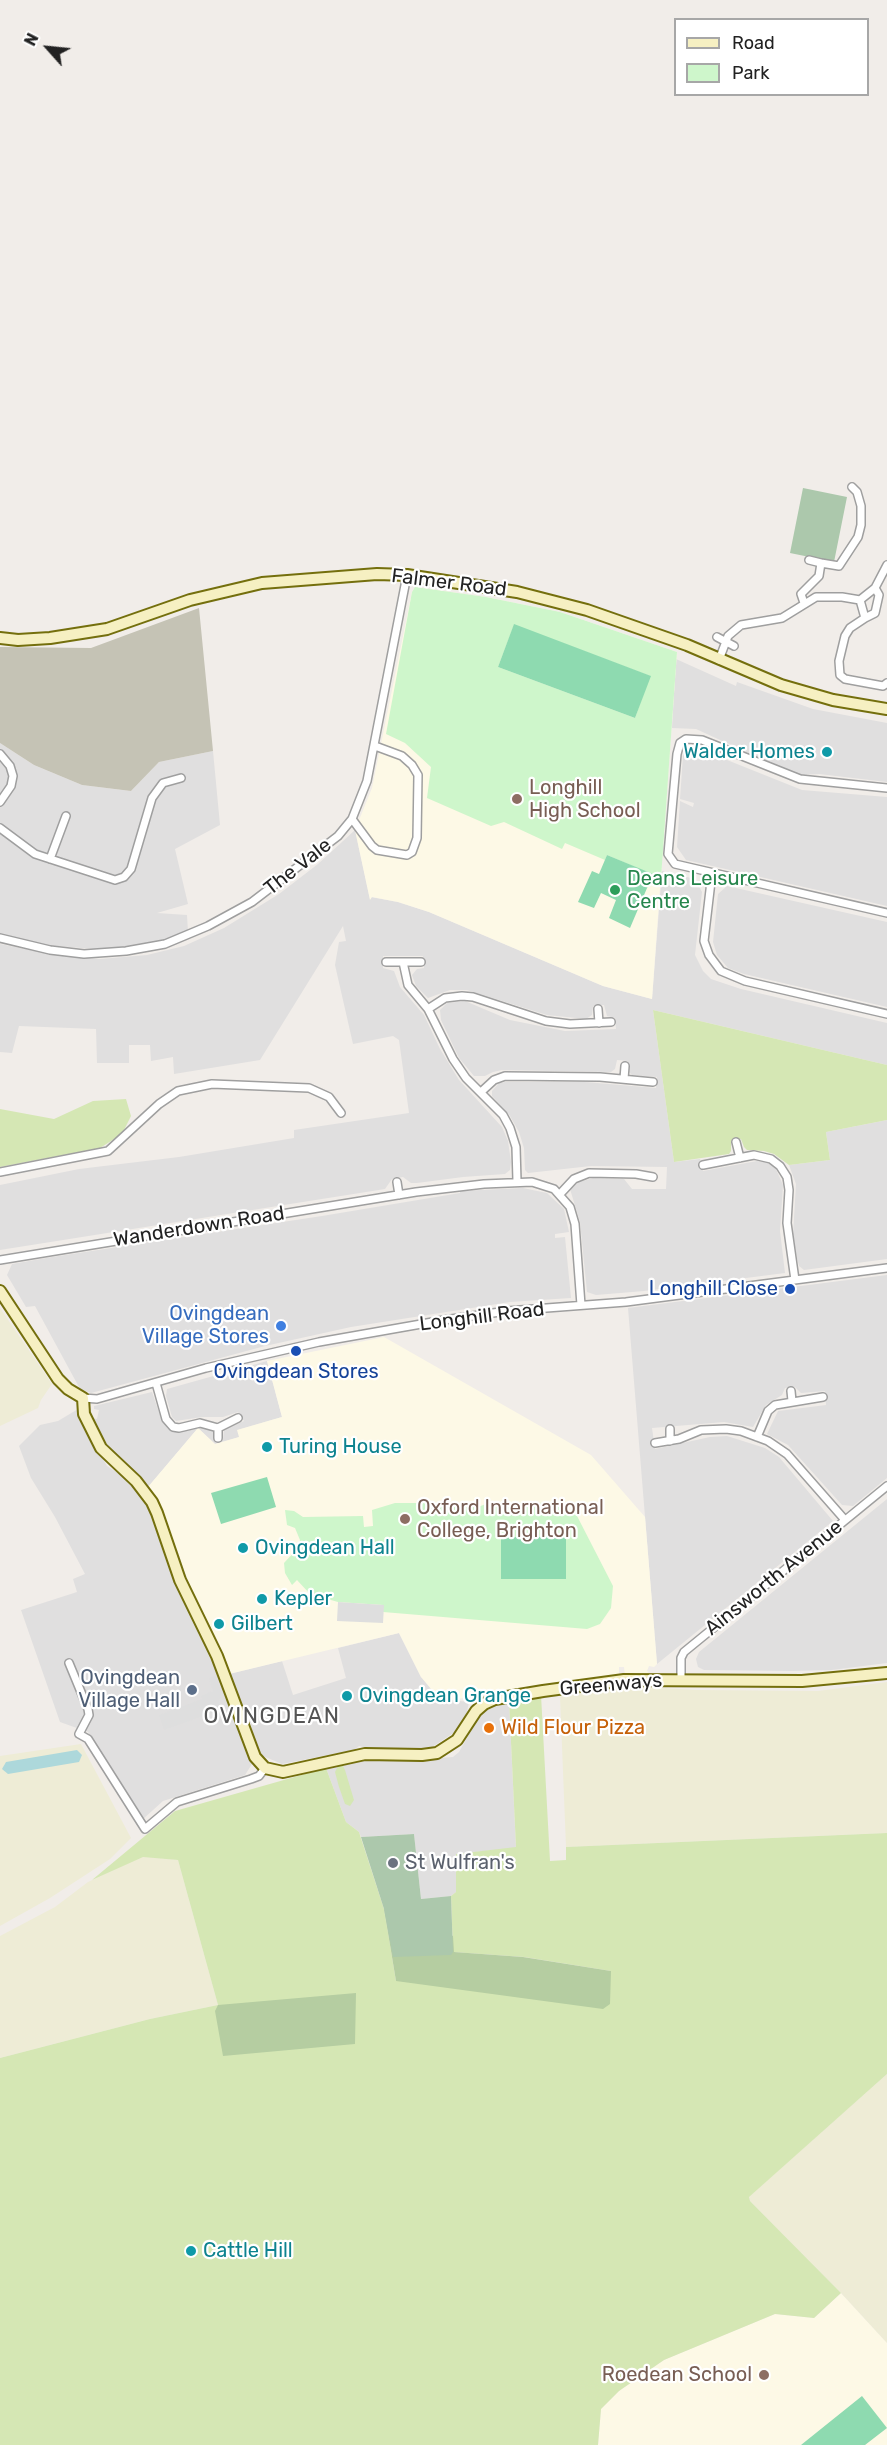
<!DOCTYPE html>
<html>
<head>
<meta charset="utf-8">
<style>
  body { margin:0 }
  #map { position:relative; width:887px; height:2445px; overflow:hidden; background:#f1ede9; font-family:Rubik,sans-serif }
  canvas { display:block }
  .legend { position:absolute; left:674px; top:18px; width:195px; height:78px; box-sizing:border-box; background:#fff; border:2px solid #a7a7a7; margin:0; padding:8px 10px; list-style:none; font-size:18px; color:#222 }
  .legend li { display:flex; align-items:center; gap:12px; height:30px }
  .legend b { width:30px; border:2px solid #a7a7a7 }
  .north { position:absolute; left:18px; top:18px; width:60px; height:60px; -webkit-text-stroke:4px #fff; paint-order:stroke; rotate:297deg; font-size:16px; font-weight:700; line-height:24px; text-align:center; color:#222 }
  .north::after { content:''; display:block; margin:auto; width:21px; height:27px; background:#222; clip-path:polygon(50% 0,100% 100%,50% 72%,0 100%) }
</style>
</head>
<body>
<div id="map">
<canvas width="887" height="2445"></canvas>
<ul class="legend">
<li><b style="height:8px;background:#f6f0c2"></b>Road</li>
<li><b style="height:16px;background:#cef6cb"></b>Park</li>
</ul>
<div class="north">N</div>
</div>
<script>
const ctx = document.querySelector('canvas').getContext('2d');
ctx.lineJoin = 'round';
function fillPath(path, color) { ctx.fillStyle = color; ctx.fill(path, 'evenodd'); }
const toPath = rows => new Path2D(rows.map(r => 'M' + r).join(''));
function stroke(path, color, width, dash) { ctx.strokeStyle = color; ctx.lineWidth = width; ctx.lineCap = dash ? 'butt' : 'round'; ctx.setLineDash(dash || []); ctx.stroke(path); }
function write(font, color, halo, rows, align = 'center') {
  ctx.font = font + ' Rubik,sans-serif'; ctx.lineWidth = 4.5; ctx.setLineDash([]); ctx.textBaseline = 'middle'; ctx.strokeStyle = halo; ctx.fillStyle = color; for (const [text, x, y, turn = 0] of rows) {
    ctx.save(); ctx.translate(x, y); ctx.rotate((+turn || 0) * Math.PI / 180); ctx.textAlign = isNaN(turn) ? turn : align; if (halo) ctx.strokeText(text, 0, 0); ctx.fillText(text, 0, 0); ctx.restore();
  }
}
fillPath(toPath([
  [676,659,736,686,737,682,813,709,887,723,887,782,819,774,797,775,696,729,672,728],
  [0,743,34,765,82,785,131,791,159,762,213,751,220,825,175,849,188,904,157,913,187,915,188,932,132,949,105,950,34,944,0,935],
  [692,746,802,790,887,797,887,906,686,860,677,847,680,801,693,807,694,803,680,799,683,755,685,750],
  [355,830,370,899,371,897,398,902,429,912,603,986,652,999,662,871,695,879,702,892,695,955,703,971,711,979,741,989,887,1023,887,1065,653,1010,674,1162,700,1159,703,1171,757,1161,769,1163,775,1167,783,1185,780,1231,785,1273,644,1291,596,1295,587,1292,580,1222,570,1189,579,1182,593,1178,624,1179,632,1189,666,1189,667,1167,591,1166,528,1173,525,1170,524,1148,519,1132,510,1116,492,1096,492,1091,499,1083,505,1082,585,1082,656,1088,657,1077,632,1075,628,1071,628,1061,617,1060,615,1069,611,1072,502,1070,493,1072,485,1076,474,1076,459,1058,441,1020,440,1010,447,1003,465,1001,510,1020,565,1031,616,1029,615,1018,607,1016,604,1005,593,1006,592,1015,586,1019,547,1015,467,990,450,990,428,998,416,986,412,975,417,969,424,968,423,956,383,956,383,968,394,971,400,987,424,1015,440,1049,459,1080,502,1127,508,1141,511,1162,510,1170,505,1174,463,1177,417,1183,411,1183,403,1177,392,1179,385,1189,0,1250,0,1185,79,1169,179,1157,294,1138,294,1130,409,1113,399,1040,393,1036,353,1044,335,965,339,942,346,941,343,926,260,1060,174,1074,173,1057,151,1061,150,1045,129,1045,129,1063,97,1063,96,1029,19,1026,12,1053,0,1052,0,944,56,955,100,959,147,955,184,946,224,928,279,894,318,864],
  [727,886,887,922,887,1007,744,974,728,968,717,955,713,942,718,894],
  [887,1120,887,1259,804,1270,799,1266,797,1258,793,1235,796,1184,789,1165,830,1160,826,1132],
  [523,1188,547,1193,564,1209,569,1232,555,1234,555,1238,565,1237,571,1298,510,1302,351,1327,265,1346,91,1393,80,1389,35,1306,26,1307,7,1275,12,1264,52,1257,322,1216,460,1193,460,1191],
  [887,1275,887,1478,853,1506,842,1505,788,1445,767,1434,778,1411,826,1405,825,1391,801,1393,795,1387,785,1388,782,1395,766,1405,753,1427,724,1422,652,1428,655,1449,710,1437,727,1436,765,1448,779,1457,833,1521,657,1664,628,1308],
  [267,1361,282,1417,238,1430,240,1437,215,1444,198,1428,148,1487,115,1455,91,1421,92,1418,97,1419,99,1410,94,1409,94,1406,152,1392,162,1421,168,1429,184,1431,199,1427,205,1428,213,1430,214,1440,223,1440,224,1430,244,1421,238,1412,223,1417,202,1417,176,1421,172,1417,166,1396,167,1389],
  [78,1409,79,1417,107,1466,129,1480,147,1500,211,1651,252,1764,245,1775,163,1801,142,1820,88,1732,60,1722,21,1610,77,1592,73,1579,85,1574,55,1517,31,1478,19,1446,40,1425,58,1421],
  [887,1499,887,1663,832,1670,791,1671,704,1670,698,1667,696,1659,699,1652],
  [399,1633,421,1677,450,1700,469,1702,466,1716,455,1732,426,1751,376,1750,359,1746,354,1750,282,1764,263,1756,256,1745,247,1710,243,1711,229,1674,282,1661,293,1695,346,1678,338,1648],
  [509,1700,516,1848,456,1854,456,1892,451,1896,421,1899,414,1834,361,1837,359,1832,346,1822,326,1768,366,1756,427,1759,453,1757,459,1752,479,1717,490,1705]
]), '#e0dfdf');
fillPath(toPath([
  [415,587,486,597,560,612,677,652,652,999,603,986,429,912,398,902,372,897,370,900,355,830,372,788,412,592],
  [384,1337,591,1455,645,1517,657,1664,654,1667,649,1666,647,1671,649,1672,645,1674,625,1675,624,1667,619,1667,619,1676,450,1700,436,1695,421,1677,399,1633,229,1674,191,1589,177,1550,175,1550,158,1499,148,1487,198,1428,215,1444,239,1437,237,1430,282,1417,267,1361],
  [841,2293,887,2343,887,2445,598,2445,601,2409,619,2391,664,2360,775,2314,814,2318]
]), '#fdf9e6');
fillPath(toPath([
  [199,608,213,751,159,762,131,791,82,785,34,765,0,743,0,647,91,648]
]), '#c5c3b5');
fillPath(toPath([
  [0,1308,52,1384,41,1400,38,1408,0,1426],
  [887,1682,887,1833,566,1847,560,1696,623,1686,697,1690,818,1691],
  [81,1744,131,1838,110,1859,50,1898,0,1926,0,1756],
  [143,1856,178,1860,218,2005,150,2019,0,2058,0,1936,55,1907,88,1882],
  [887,2074,887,2343,841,2293,750,2201,749,2196]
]), '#eeecd6');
fillPath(toPath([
  [653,1010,887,1065,887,1120,826,1132,830,1160,789,1165,774,1154,764,1151,747,1150,744,1147,741,1139,731,1141,731,1151,729,1154,674,1162],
  [126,1099,131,1116,122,1134,100,1148,0,1167,0,1109,54,1119,93,1101],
  [541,1695,550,1861,566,1860,566,1847,887,1833,887,2074,749,2197,750,2201,841,2293,814,2318,775,2314,664,2360,619,2391,601,2409,598,2445,0,2445,0,2058,150,2019,218,2005,178,1860,143,1857,92,1880,175,1811,326,1768,346,1822,359,1832,384,1909,396,1981,611,1971,524,1957,453,1952,451,1896,456,1892,456,1854,516,1847,509,1700],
  [338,1766,343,1766,345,1770,354,1800,350,1806,345,1804,339,1787,335,1772]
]), '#d5e7b4');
fillPath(toPath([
  [384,1909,453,1936,454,1952,523,1957,611,1971,610,2004,603,2009,396,1981],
  [356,1993,355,2044,223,2056,215,2011,218,2005]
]), '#b5cda1');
fillPath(toPath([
  [803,488,847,497,834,562,790,553],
  [414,1834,421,1899,451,1896,453,1952,451,1955,393,1957,384,1909,361,1837]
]), '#acc8ac');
fillPath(toPath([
  [415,587,486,597,560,612,677,652,661,878,607,855,605,860,565,843,562,849,504,822,491,826,427,798,431,767,405,743,386,734,412,592],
  [514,625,650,676,635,718,498,667],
  [491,1502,553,1503,562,1505,576,1514,613,1586,611,1608,600,1624,587,1629,383,1612,383,1605,338,1602,310,1594,297,1580,292,1585,285,1573,284,1563,298,1548,300,1540,295,1528,287,1525,285,1510,294,1511,303,1517,363,1516,364,1527,373,1526,372,1510,395,1503,433,1503,478,1507]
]), '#cef6cb');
fillPath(toPath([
  [514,624,651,676,635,718,498,667],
  [607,855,653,874,630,928,609,918,616,900,601,893,594,908,578,902,592,871,599,874],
  [267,1477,276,1507,221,1524,211,1493],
  [501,1537,566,1537,566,1579,501,1579],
  [862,2396,887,2428,865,2445,801,2445]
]), '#8edab0');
fillPath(toPath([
  [338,1602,384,1605,383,1623,337,1621],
  [215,1676,221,1693,219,1702,222,1709,164,1730,159,1715,202,1699,201,1696,213,1691,209,1678]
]), '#dedede');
fillPath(toPath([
  [77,1750,82,1755,79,1762,8,1774,2,1769,6,1762]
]), '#add8db');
const street = toPath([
  [809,560,821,563],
  [860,600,875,588,887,565],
  [804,603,801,594,819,576,821,563,839,566,858,537,861,525,861,506,857,492,852,487],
  [865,618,875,613,879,595,875,588],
  [717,637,734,646],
  [719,660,728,636,741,625,782,618,816,597,842,597,860,600,865,618,850,628,845,636,839,661,840,675,845,679,883,686,887,683],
  [0,754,10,766,13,776,11,786,0,802],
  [887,788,800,779,702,740,686,739,680,743,677,754,668,854,675,864,887,913],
  [352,819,372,846,377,850,407,855,412,852,417,838,418,775,412,765,402,756,375,746],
  [0,828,35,854,115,880,124,877,131,869,152,798,163,783,181,778],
  [50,859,66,816],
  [712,873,704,941,709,955,721,971,745,981,887,1014],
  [0,938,50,950,84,954,126,951,165,944,208,926,252,902,338,836,352,819,367,781,407,575],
  [386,962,421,962],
  [403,962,408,985,428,1009,453,1059,466,1078,503,1115,510,1128,516,1147,517,1181],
  [428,1009,445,998,462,996,473,997,546,1021,570,1024,611,1022],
  [598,1009,599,1023],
  [624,1079,625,1066],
  [481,1092,494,1080,505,1076,600,1077,653,1082],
  [736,1142,740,1158],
  [703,1165,754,1155,771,1159,780,1166,787,1177,789,1190,787,1223,795,1280],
  [0,1172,108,1151,159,1104,178,1091,212,1084,309,1088,329,1097,341,1113],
  [397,1182,399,1195],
  [560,1194,574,1179,589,1173,636,1174,653,1177],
  [0,1260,416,1192,484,1184,532,1182,554,1189,570,1207,575,1224,581,1305],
  [156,1383,166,1419,173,1427,179,1428,200,1423,218,1428,238,1418],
  [791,1391,792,1401],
  [83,1398,97,1399,206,1368,319,1342,444,1320,507,1311,626,1302,887,1268],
  [218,1428,218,1438],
  [670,1429,670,1441],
  [757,1437,768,1411,775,1405,823,1397],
  [655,1443,679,1439,701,1430,726,1429,741,1431,768,1441,787,1454,845,1520],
  [69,1663,88,1709,89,1715,79,1734,88,1739,145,1829,177,1802,251,1779,259,1776,265,1768],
  [681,1680,681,1658,684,1652,887,1486]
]);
const secondary = toPath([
  [0,638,18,640,50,638,107,629,190,600,262,583,377,574,407,575,517,592,587,610,687,645,781,685,833,700,887,709],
  [0,1291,58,1379,68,1389,83,1398,84,1414,101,1448,136,1481,152,1502,157,1513,180,1580,217,1656,255,1757,265,1768,283,1772,365,1754,422,1755,437,1753,457,1740,476,1711,484,1704,495,1699,543,1691,624,1680,802,1681,887,1673]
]);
stroke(street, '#9f9f9f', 10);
stroke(secondary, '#746f0d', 14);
stroke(street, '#fff', 7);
stroke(secondary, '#f6f0c2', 10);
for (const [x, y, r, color] of [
  [827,752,6,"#0f9aa8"],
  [517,799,6,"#8d6e63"],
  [615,890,6,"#2e9e5b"],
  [790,1289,6,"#1a4fb4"],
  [281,1326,6,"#3f7fe0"],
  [296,1351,6,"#1a4fb4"],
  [267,1447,6,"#0f9aa8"],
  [405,1519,6,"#8d6e63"],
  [243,1548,6,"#0f9aa8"],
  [262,1599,6,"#0f9aa8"],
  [219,1624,6,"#0f9aa8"],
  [192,1690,6,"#5c6f8a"],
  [347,1696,6,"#0f9aa8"],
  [489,1728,6,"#e8710a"],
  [393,1863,6,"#6b7280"],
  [191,2251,6,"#0f9aa8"],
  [764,2375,6,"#8d6e63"]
]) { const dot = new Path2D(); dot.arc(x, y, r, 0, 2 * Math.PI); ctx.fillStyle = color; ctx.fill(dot); stroke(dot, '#fff', 2); }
write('20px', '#222', '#fff', [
  ["Falmer Road",449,583,7],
  ["The Vale",298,867,-38],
  ["Wanderdown Road",199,1227,-9],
  ["Longhill Road",482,1317,-7],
  ["Ainsworth Avenue",774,1578,-39],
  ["Greenways",611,1685,-5]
]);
write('20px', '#0d838f', '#fff', [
  ["Walder Homes",815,752,"right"],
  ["Turing House",279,1447],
  ["Ovingdean Hall",255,1548],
  ["Kepler",274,1599],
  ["Gilbert",231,1624],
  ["Ovingdean Grange",359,1696],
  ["Cattle Hill",203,2251]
], 'left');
write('20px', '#785e54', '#fff', [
  ["Longhill",529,788],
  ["High School",529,811],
  ["Oxford International",417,1508],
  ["College, Brighton",417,1531],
  ["Roedean School",752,2375,"right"]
], 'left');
write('20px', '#27864d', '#fff', [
  ["Deans Leisure",627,879],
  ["Centre",627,902]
], 'left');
write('20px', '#164399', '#fff', [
  ["Longhill Close",778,1289],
  ["Ovingdean Stores",296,1372,"center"]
], 'right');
write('20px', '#366cbe', '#fff', [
  ["Ovingdean",269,1314],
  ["Village Stores",269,1337]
], 'right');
write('20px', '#4e5e75', '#fff', [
  ["Ovingdean",180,1678],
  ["Village Hall",180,1701]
], 'right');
write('20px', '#c56008', '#fff', [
  ["Wild Flour Pizza",501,1728]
], 'left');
write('20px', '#5b616d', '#fff', [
  ["St Wulfran's",405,1863]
], 'left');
ctx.letterSpacing = '1.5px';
write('22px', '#555', '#fff', [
  ["OVINGDEAN",272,1717]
]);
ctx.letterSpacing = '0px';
</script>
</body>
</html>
